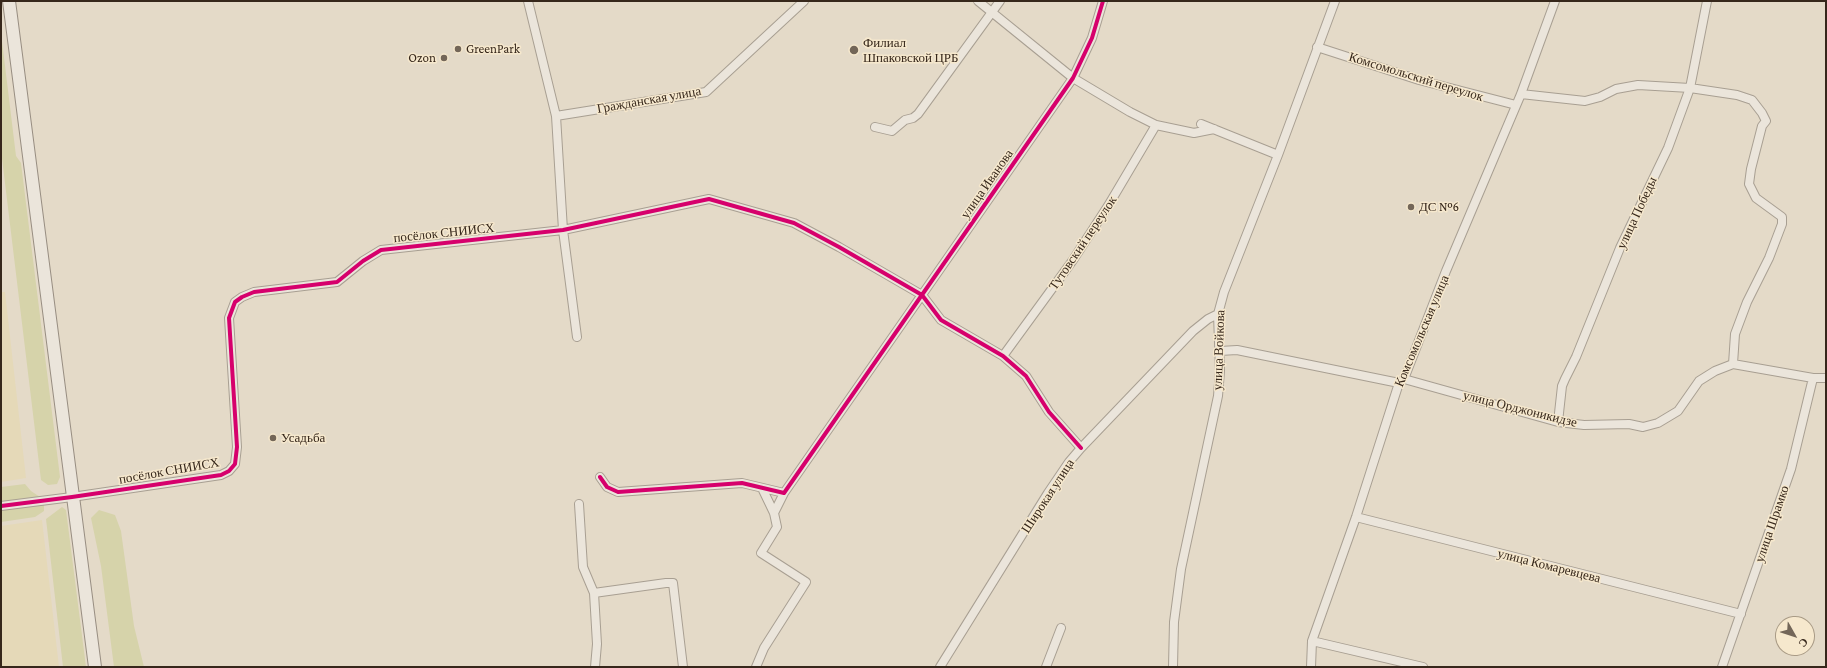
<!DOCTYPE html>
<html>
<head>
<meta charset="utf-8">
<style>
  body { margin:0 }
  #map { position:relative; width:1827px; height:668px; overflow:hidden; background:#e4dac8; font-family:"Crimson Pro",serif }
  canvas { display:block }
  .frame { position:absolute; inset:0; border:2px solid #36271b; pointer-events:none }
  .north { position:absolute; left:1775px; top:616px; width:40px; height:40px; box-sizing:border-box; background:#f6e8cd; border:1px solid #a99b86; border-radius:50%; rotate:129deg; font-size:11px; font-weight:700; line-height:16px; text-align:center; color:#36271b }
  .north::after { content:''; display:block; margin:auto; width:14px; height:18px; background:#736658; clip-path:polygon(50% 0,100% 100%,50% 72%,0 100%) }
</style>
</head>
<body>
<div id="map">
<canvas width="1827" height="668"></canvas>
<div class="frame"></div>
<div class="north">С</div>
</div>
<script>
const ctx = document.querySelector('canvas').getContext('2d');
ctx.lineJoin = 'round';
function fillPath(path, color) { ctx.fillStyle = color; ctx.fill(path, 'evenodd'); }
const toPath = rows => new Path2D(rows.map(r => 'M' + r).join(''));
function stroke(path, color, width, dash) { ctx.strokeStyle = color; ctx.lineWidth = width; ctx.lineCap = dash ? 'butt' : 'round'; ctx.setLineDash(dash || []); ctx.stroke(path); }
function write(font, color, halo, rows, align = 'center') {
  ctx.font = font + ' "Crimson Pro",serif'; ctx.lineWidth = 3; ctx.setLineDash([]); ctx.textBaseline = 'middle'; ctx.strokeStyle = halo; ctx.fillStyle = color; for (const [text, x, y, turn = 0] of rows) {
    ctx.save(); ctx.translate(x, y); ctx.rotate((+turn || 0) * Math.PI / 180); ctx.textAlign = isNaN(turn) ? turn : align; if (halo) ctx.strokeText(text, 0, 0); ctx.fillText(text, 0, 0); ctx.restore();
  }
}
fillPath(toPath([
  [1,292,5,292,26,478,1,482],
  [42,520,59,667,1,667,1,526]
]), '#e5d9b8');
fillPath(toPath([
  [1,33,16,156,21,163,60,477,57,484,48,485,41,480,1,150],
  [25,484,31,491,40,497,44,504,44,511,35,517,1,522,1,487],
  [62,507,66,510,86,667,63,667,46,519],
  [99,510,115,515,121,531,134,626,144,667,114,667,101,566,91,518]
]), '#d6d3aa');
const street = toPath([
  [528,1,556,116,563,230,577,337],
  [978,1,1073,78,1130,112,1156,125,1194,133,1214,129],
  [1317,47,1419,80,1516,105],
  [1521,94,1585,101,1600,97,1616,89,1638,85,1690,88,1737,95,1752,100,1762,113,1766,121,1762,126,1751,169,1749,184,1756,198,1782,217,1782,224,1769,258,1747,302,1735,334,1733,364],
  [556,116,706,92,804,1],
  [1201,124,1278,155],
  [875,127,892,131,905,120,913,118,918,114,1000,1],
  [1220,351,1237,350,1399,383],
  [1003,356,1073,260,1108,206,1156,125],
  [1733,364,1813,378,1826,378],
  [1404,379,1558,422,1584,425,1629,424,1643,427,1658,423,1678,411,1699,381,1715,371,1733,364],
  [1558,422,1562,386,1565,379,1576,357,1620,248,1668,148,1690,88,1707,1],
  [600,477,607,487,618,492,742,483,784,493,1073,78,1092,38,1103,1],
  [579,504,583,567,594,593,597,644,595,667],
  [1,506,72,497,221,475,229,471,235,464,237,447,229,318,235,302,242,297,254,292,337,282,363,261,381,250,563,230,709,199,794,223,839,247,922,295,941,320,1003,356,1026,376,1049,412,1081,448],
  [774,513,784,493],
  [1356,517,1741,614],
  [594,593,666,583,673,583,683,667],
  [1312,641,1423,667],
  [756,667,764,648,806,582,761,553,777,527,774,513,762,488],
  [940,667,1048,493,1069,462,1081,448,1193,331,1208,319,1218,314],
  [1046,667,1061,628],
  [1173,667,1174,622,1181,569,1218,396,1220,371,1218,314,1224,292,1278,155,1335,1],
  [1311,667,1312,641,1356,517,1399,383,1404,379,1446,271,1521,94,1555,1],
  [1722,667,1791,469,1813,378]
]);
const secondary = toPath([
  [9,1,95,667]
]);
stroke(street, '#a89f92', 10);
stroke(secondary, '#988e82', 14);
stroke(street, '#ebe5db', 8);
stroke(secondary, '#ebe5db', 12);
stroke(toPath([
  [600,477,607,487,618,492,742,483,784,493,1073,78,1092,38,1103,1],
  [1,506,72,497,221,475,229,471,235,464,237,447,229,318,235,302,242,297,254,292,337,282,363,261,381,250,563,230,709,199,794,223,839,247,922,295,941,320,1003,356,1026,376,1049,412,1081,448]
]), '#d6006c', 4);
for (const [x, y, r, color] of [
  [458,49,4,"#736658"],
  [854,50,5,"#736658"],
  [444,58,4,"#736658"],
  [1411,207,4,"#736658"],
  [273,438,4,"#736658"]
]) { const dot = new Path2D(); dot.arc(x, y, r, 0, 2 * Math.PI); ctx.fillStyle = color; ctx.fill(dot); stroke(dot, '#f6e8cd', 1.5); }
write('13px', '#36271b', '#f6e8cd', [
  ["Филиал",863,43],
  ["Шпаковской ЦРБ",863,58],
  ["GreenPark",466,49],
  ["Ozon",436,58,"right"],
  ["ДС №6",1419,207],
  ["Усадьба",281,438]
], 'left');
write('13px', '#36271b', '#f6e8cd', [
  ["Комсомольский переулок",1416,77,17],
  ["Гражданская улица",649,100,-10],
  ["улица Иванова",987,184,-55],
  ["улица Победы",1637,213,-65],
  ["посёлок СНИИСХ",444,233,-6],
  ["Тутовский переулок",1083,243,-56],
  ["Комсомольская улица",1422,331,-67],
  ["улица Войкова",1219,350,-88],
  ["улица Орджоникидзе",1520,409,14],
  ["посёлок СНИИСХ",169,471,-10],
  ["Широкая улица",1048,496,-57],
  ["улица Шрамко",1772,524,-71],
  ["улица Комаревцева",1549,566,14]
]);
</script>
</body>
</html>
